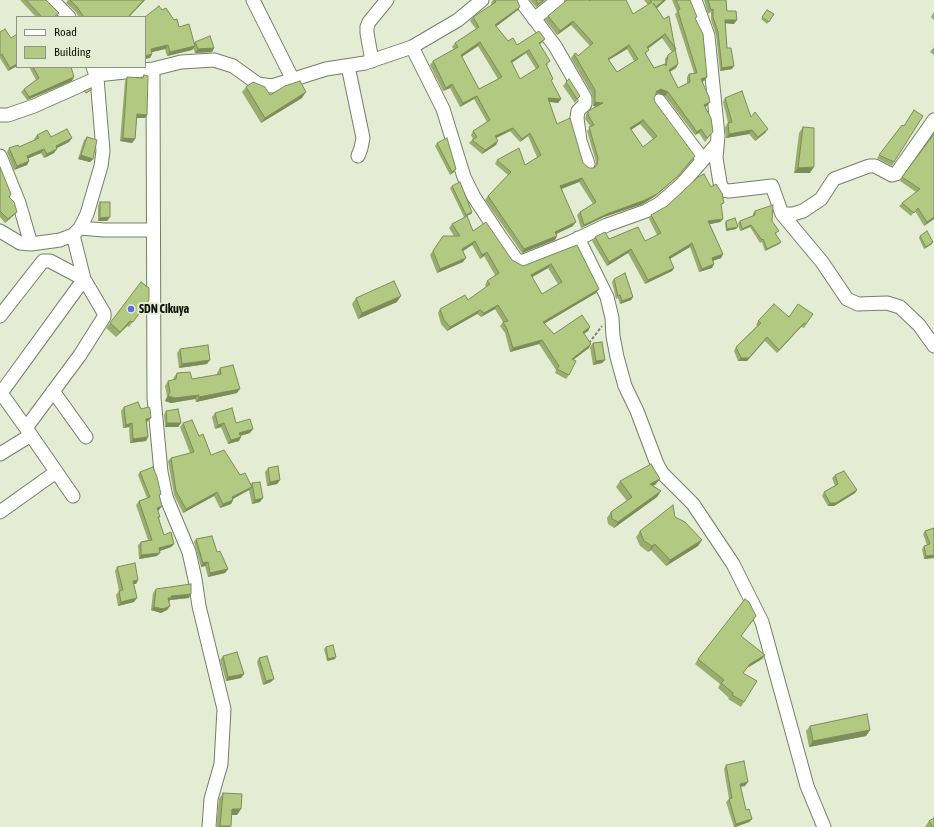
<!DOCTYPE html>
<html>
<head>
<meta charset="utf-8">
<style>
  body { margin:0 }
  #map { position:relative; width:934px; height:827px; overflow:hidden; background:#e4edd4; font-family:"Asap Condensed",sans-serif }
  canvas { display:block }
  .legend { position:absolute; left:16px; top:16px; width:130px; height:52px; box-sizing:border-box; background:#e4edd4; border:1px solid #909684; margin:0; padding:5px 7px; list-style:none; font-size:12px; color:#11140b }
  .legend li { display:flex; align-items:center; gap:8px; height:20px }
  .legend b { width:20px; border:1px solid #909684 }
</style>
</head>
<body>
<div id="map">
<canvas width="934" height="827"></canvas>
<ul class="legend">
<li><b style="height:5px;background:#fff"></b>Road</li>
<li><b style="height:11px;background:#b1c980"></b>Building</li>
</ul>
</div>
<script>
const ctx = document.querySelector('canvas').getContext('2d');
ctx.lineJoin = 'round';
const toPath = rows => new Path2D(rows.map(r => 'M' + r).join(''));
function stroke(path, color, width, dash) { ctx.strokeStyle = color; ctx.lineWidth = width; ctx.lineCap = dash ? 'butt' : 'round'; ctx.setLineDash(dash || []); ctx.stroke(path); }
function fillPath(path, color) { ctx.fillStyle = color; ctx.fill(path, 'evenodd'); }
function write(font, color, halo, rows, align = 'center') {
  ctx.font = font + ' "Asap Condensed",sans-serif'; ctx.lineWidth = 4; ctx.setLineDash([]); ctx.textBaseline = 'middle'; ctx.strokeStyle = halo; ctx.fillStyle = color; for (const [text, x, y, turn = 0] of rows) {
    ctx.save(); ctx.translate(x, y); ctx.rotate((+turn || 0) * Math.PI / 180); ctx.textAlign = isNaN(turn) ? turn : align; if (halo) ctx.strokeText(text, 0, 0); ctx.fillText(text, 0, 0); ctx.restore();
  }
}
const minor = toPath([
  [52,0,69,17],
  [253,0,292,78],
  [520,0,555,46,585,98,585,104,578,111,577,118,580,141,588,164],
  [695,0,708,36,718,136,716,158,720,183,723,190,729,191,772,186,782,214,822,262,847,299,858,304,887,303,900,307,919,325,934,346],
  [534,19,558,0],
  [412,47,443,109,464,177,474,197,501,238,516,259,521,262,571,242,607,225,646,211,659,204,681,185,716,145],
  [372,61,367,33,367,27,369,22,387,0],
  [348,66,363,138,361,148,358,156],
  [153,69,154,398,161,472,166,497,189,552,195,579,199,606,224,709,221,764,211,799,209,827],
  [97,75,153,69,181,62,214,60,233,66,258,84,272,86,326,69,365,63,412,47,458,20,482,0],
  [659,101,703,160],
  [0,115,8,115,34,106,97,78],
  [0,156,19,203,31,244],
  [782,214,793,214,803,211,821,199,834,179,869,166,875,166,892,175,896,174,934,120],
  [80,228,104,230,153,230],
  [0,231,20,243,31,244,60,240,73,235,80,228,87,214,101,166,103,151,97,78,93,67],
  [73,235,84,279,104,313,104,317,80,355,26,428,73,496],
  [578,238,607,297,612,318,613,336,617,357,625,386,637,411,657,464,662,473,693,504,733,564,762,622,807,786,824,827],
  [0,316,43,261,50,261,84,279,1,393,26,428],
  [53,391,86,437],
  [0,454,31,435],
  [0,512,56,472]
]);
stroke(minor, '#767e67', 15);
stroke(toPath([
  [589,343,602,326]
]), '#7e8473', 2, [3, 2]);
stroke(minor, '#fff', 13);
fillPath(toPath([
  [20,0,46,0,57,16,55,17,36,17],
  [68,0,145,0,129,17,79,17,75,11,66,3],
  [493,0,517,0,518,10,496,26,508,41,517,45,545,39,542,43,540,44,548,65,547,65,551,81,561,99,558,103,549,102,557,124,583,163,589,168,594,168,595,167,596,162,587,131,591,127,585,119,586,115,588,111,597,107,593,106,592,94,571,58,574,54,578,56,590,46,571,25,557,35,545,20,548,16,565,2,566,0,589,0,633,14,648,5,644,0,666,0,656,8,664,19,669,16,678,64,676,68,670,72,678,88,687,83,687,77,689,74,694,73,675,14,677,12,672,0,690,0,695,19,707,77,704,81,702,82,710,102,707,106,705,107,713,132,705,142,699,133,695,135,665,96,658,93,655,94,654,98,655,102,693,160,675,179,654,197,643,204,604,217,581,228,577,215,580,212,593,204,579,182,562,189,573,226,556,234,555,240,522,253,485,200,488,196,508,175,495,164,497,160,525,165,537,157,528,136,520,142,510,131,496,138,496,145,482,154,469,143,473,139,471,135,473,131,487,122,474,99,460,107,450,88,443,91,430,65,433,61,454,49,452,47,455,43,476,29,470,21,473,17,492,5,491,3],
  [662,38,672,52,668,55,665,59,665,64,654,68,646,54,648,49],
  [478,46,498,79,479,89,462,57],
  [627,49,634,61,617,72,609,60],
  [526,53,536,69,520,79,512,63],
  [640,124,653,139,643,147,631,129],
  [530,0,545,0,536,7],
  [704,0,726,0,727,11,734,24,725,23,727,48,732,69,720,71,716,35,711,20,711,12,708,14],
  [162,10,194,43,195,42,214,48,212,52,195,53,193,48,192,50,167,56,165,49,152,52,152,54,150,58],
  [767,10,774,14,767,24,761,19],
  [934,12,934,20,931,17],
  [0,32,17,66,8,71,0,58],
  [934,47,934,55,930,52],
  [29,67,71,67,72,81,27,100,21,92,24,89,36,80],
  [144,75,145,118,137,118,135,139,132,143,120,141,125,81,127,77,142,78],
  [566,82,580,96,575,103,563,86],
  [246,87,270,95,302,98,261,123,242,92],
  [725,98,751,117,768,129,765,133,755,141,749,134,726,138,725,127,728,123,723,102],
  [914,110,894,162,892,166,877,158,902,125,904,126],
  [803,127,810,173,794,173,799,133],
  [934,134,934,219,924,226,915,211,911,216,899,206,902,203,916,192,900,181],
  [37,135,51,137,72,138,69,142,57,148,54,153,44,158,41,153,28,158,29,161,27,165,14,170,7,152,9,148,19,147,35,140,34,139],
  [87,137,93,159,90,162,78,159,84,140],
  [437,143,454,172,450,175,435,146],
  [0,167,14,215,5,223,0,217],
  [452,186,472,212,471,214,464,217,450,188],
  [100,202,110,217,107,221,98,221,98,206],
  [721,207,723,219,720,222,710,224,723,254,721,258,713,261,714,264,712,268,699,272,690,247,670,259,674,268,672,271,645,284,628,253,607,266,592,241,595,237,609,239,645,241,657,235,649,219,651,215,722,207],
  [755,211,772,221,777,233,776,234,779,244,765,251,762,242,760,243,750,227,740,231,738,223,740,221,753,216,753,213],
  [726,221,736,229,726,231,725,223],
  [452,224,473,231,512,260,523,266,577,245,599,289,596,293,544,324,554,334,590,327,588,331,584,334,589,348,573,360,569,375,566,379,555,373,556,370,539,344,510,352,505,333,500,326,503,322,495,309,481,317,477,314,447,331,441,324,438,313,440,309,468,300,486,287,485,285,487,281,495,275,484,256,480,259,472,245,463,251,463,262,437,273,430,255,443,236,454,236,449,228],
  [548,268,558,284,542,294,532,277],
  [920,236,932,244,924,249,919,238],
  [614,279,633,297,631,300,620,304,618,298,616,299,612,282],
  [356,298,397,302,358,319,352,304],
  [149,300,129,327,127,326,116,337,106,328,110,323],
  [813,314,804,328,801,327,777,353,765,341,747,361,738,361,734,351,736,347,757,326,756,325,758,321,789,316],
  [593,343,605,360,602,363,593,365,590,347],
  [180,349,207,364,179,368,177,353],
  [220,368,237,393,196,402,195,399,171,403,165,401,167,396,165,386,168,381,173,380,174,377,177,373,192,379,217,375,217,373],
  [124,407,148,421,147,422,148,437,146,441,130,443,129,427,123,428,121,411],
  [166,411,181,423,178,427,165,427,164,415],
  [215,413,236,423,250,433,240,436,239,441,228,444,221,427,215,429,212,417],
  [183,423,199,436,211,455,240,475,251,484,252,483,260,502,252,504,249,490,233,499,231,504,220,508,214,496,183,513,174,495,168,461,171,458,190,453,180,427],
  [268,468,280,480,277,484,267,486,265,472],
  [140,472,161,494,159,496,162,506,159,510,157,511,160,517,159,518,164,535,174,544,171,547,160,551,157,556,139,559,138,545,141,542,148,540,136,505,139,501,147,498,138,475],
  [835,475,857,490,855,493,834,506,828,506,822,496,824,492,835,486,832,478],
  [620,481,656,484,653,486,661,491,657,497,614,528,608,524,607,518,611,512,627,501,616,487],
  [675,517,702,540,698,546,666,566,651,550,648,552,640,546,636,537,640,531],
  [934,528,934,558,924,559,922,549,924,546,927,545,923,534,925,531],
  [196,539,217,552,228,569,225,573,208,577,205,566,201,567,194,542],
  [117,567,138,580,136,584,134,584,134,602,118,606,116,595,119,591,115,571],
  [156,589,189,598,170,600,169,602,170,606,167,610,161,613,151,610,153,593],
  [756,616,741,636,765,655,762,659,747,668,743,673,744,702,741,707,728,699,729,698,718,688,720,684,695,664,698,659],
  [326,647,335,659,327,661,324,649],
  [223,656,244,674,241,678,226,681,220,660],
  [259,658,271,682,263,685,257,662],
  [810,726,870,730,866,736,809,747,806,731],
  [726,765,745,786,740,787,746,810,752,819,749,822,736,827,734,827,726,802,729,799,724,769],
  [223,793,241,809,237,815,231,815,230,827,216,827,219,799],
  [929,821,934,827,925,827]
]), '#98ad6e');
fillPath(toPath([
  [144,0,145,0,129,17,128,17],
  [543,0,545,0,536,7,538,4],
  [664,0,666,0,654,11,656,7],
  [520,7,518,10,493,29,495,25],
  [725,20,737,20,734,24,723,23],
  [573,21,571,25,557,35,560,31],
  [665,34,662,38,644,51,647,47],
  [480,42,478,46,458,59,461,55],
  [168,45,165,49,148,53,151,49],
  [629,45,627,49,605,62,608,59],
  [195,46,192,50,167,56,170,52],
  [214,48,212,52,195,53,198,49],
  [529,50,526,53,508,65,511,61],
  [152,54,150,58,145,59,145,56],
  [17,64,17,66,8,71,10,68],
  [678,64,676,68,666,74,669,70],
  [734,66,732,69,720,71,722,68],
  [74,77,72,81,27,100,29,97],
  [707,77,704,81,698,83,701,79],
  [452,84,450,88,443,91,446,88],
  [661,89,668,92,665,96,658,93,654,95,657,91],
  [306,92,302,98,261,123,265,118],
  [477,96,474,99,460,107,463,103],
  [548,98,561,99,558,103,545,101],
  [595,102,603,103,600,107,593,106],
  [710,102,707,106,701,108,704,105],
  [137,114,147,115,145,118,135,118],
  [643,120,640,124,628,132,630,128],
  [513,128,510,131,492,140,495,136],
  [701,129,699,133,695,135,697,132],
  [768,129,765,133,755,141,758,137],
  [752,130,749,134,726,138,729,134],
  [530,133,528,136,520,142,522,139],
  [72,138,69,142,53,150,56,146],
  [123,138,135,139,132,143,120,141],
  [498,141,496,145,482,154,485,150],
  [44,149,41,153,25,160,27,156],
  [57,149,54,153,44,158,47,154],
  [81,155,93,159,90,162,78,159],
  [695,156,675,179,654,197,643,204,604,217,581,228,584,225],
  [29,161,27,165,14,170,17,166],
  [814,167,810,173,794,173,798,168],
  [456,169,454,172,450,175,452,172],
  [582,178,579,182,558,190,560,186],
  [17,212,14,215,5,223,8,219],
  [472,212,471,214,464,217,466,215],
  [110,217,107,221,98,221,100,218],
  [934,217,934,219,924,226,927,222],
  [723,219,720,222,706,225,708,221],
  [576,222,573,226,552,236,555,232],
  [751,225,750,227,740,231,742,229],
  [738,227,736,229,726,231,727,229],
  [557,236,555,240,522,253,524,249],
  [475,241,472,245,460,253,462,249],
  [781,242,779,244,765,251,767,249],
  [933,242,932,244,924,249,926,247],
  [692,243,690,247,666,261,669,257],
  [631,249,628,253,607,266,609,262],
  [487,252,484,256,480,259,482,255],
  [723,254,721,258,709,262,712,258],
  [466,258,463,262,437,273,440,269],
  [551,264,548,268,529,279,531,275],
  [714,264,712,268,699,272,702,269],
  [674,268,672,271,645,284,648,280],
  [599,289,596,293,540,326,543,322],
  [401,296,397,302,358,319,362,313],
  [633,297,631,300,620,304,622,301],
  [498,305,495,309,481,317,484,313],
  [480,310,477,314,447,331,450,327],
  [130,321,127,326,116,337,120,332],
  [804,323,801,327,777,353,779,350],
  [590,327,588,331,580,336,583,332],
  [767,337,747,361,738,361,741,358],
  [542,340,539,344,510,352,513,348],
  [591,344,589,348,569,363,572,359],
  [210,360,207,364,179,368,182,364],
  [605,360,602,363,593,365,596,361],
  [240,389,237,393,196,402,199,397],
  [199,395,195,399,171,403,165,401,168,396],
  [151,418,148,421,144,423,146,419],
  [132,423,129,427,123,428,126,425],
  [167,423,181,423,178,427,165,427],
  [224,423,221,427,215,429,218,425],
  [253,429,250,433,236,437,239,433],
  [148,437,146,441,130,443,133,439],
  [241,437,239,441,228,444,231,440],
  [660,479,656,484,646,490,650,484],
  [280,480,277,484,267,486,270,482],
  [252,487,249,490,229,501,232,497],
  [857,490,855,493,834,506,828,506,830,503],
  [661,491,657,497,614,528,618,522],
  [217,492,214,496,183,513,186,509],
  [263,498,260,502,252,504,255,500],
  [233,500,231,504,220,508,223,504],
  [162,506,159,510,154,512,157,508],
  [702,540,698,546,666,566,670,560],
  [174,544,171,547,157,552,159,548],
  [655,544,651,550,648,552,652,546],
  [160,553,157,556,139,559,141,555],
  [934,555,934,558,924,559,926,556],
  [208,562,205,566,201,567,203,563],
  [228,569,225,573,208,577,210,573],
  [138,580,136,584,130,584,133,581],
  [191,594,189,598,170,600,169,602,168,598,171,596],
  [137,598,134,602,118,606,121,602],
  [170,606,167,610,161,613,151,610,154,607],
  [765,655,762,659,747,668,739,678,750,664],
  [336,657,335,659,327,661,328,659],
  [244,674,241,678,226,681,228,677],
  [274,679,271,682,263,685,266,681],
  [870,730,866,736,809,747,813,741],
  [748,782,745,786,737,787,740,784],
  [232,809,241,809,237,815,228,815],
  [752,819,749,822,734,827,736,824],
  [220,826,231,826,230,827,219,827]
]), '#7c8d5a');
const building = toPath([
  [26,0,46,0,59,13,54,17,42,17,26,0],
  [70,0,144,0,128,17,84,17,77,7,70,0],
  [494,0,517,0,520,7,495,25,508,41,513,38,517,45,539,31,545,39,539,43,550,61,546,64,553,79,551,80,561,99,548,98,557,124,570,118,583,163,589,168,594,168,597,165,598,158,589,127,594,125,588,115,588,111,603,103,595,102,595,90,574,54,576,53,578,56,593,43,573,21,560,31,548,16,567,0,589,0,590,1,590,0,626,0,633,14,652,2,650,0,664,0,656,7,653,3,664,19,669,16,678,64,669,70,678,88,690,82,689,74,697,73,678,11,680,9,676,0,690,0,697,17,695,18,703,34,707,77,701,79,709,97,710,102,704,105,711,118,713,132,707,138,701,129,697,132,668,92,661,89,657,91,654,98,655,102,695,156,678,176,657,194,645,200,607,214,584,225,580,212,596,202,582,178,560,186,576,222,555,232,557,236,524,249,488,196,511,172,497,160,519,148,525,165,541,155,530,133,522,139,513,128,495,136,498,141,485,150,472,140,477,137,473,131,490,120,477,96,463,103,452,84,446,88,433,61,458,47,455,43,479,27,473,17,496,2,494,0],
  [665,34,676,49,668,55,666,66,665,64,654,68,645,53,649,50,647,47,665,34],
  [480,42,502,77,479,89,461,55,480,42],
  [629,45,638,59,617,72,608,59,629,45],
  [529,50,539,67,520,79,511,61,529,50],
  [643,120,657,136,643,147,630,128,643,120],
  [536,0,543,0,538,4,536,0],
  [708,0,726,0,727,11,736,11,737,20,725,20,727,48,731,48,734,66,722,68,718,32,713,17,713,9,711,10,708,0],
  [159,6,162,10,166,8,174,20,177,19,179,27,189,24,195,46,170,52,168,45,151,49,152,54,145,56,145,17,159,6],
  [767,10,774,14,769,22,762,17,767,10],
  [5,29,11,38,17,34,17,64,10,68,2,54,0,56,0,32,5,29],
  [210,36,214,48,198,49,195,42,210,36],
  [33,67,71,67,74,77,29,97,24,89,39,78,33,67],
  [144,75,148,76,147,115,137,114,135,139,123,138,127,77,143,78,144,75],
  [569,79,580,96,577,99,566,82,569,79],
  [300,81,306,92,265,118,246,87,253,82,265,87,270,95,285,86,300,81],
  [91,88,91,90,86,93,84,91,91,88],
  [742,91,751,117,755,112,768,129,758,137,752,130,729,134,728,123,732,122,725,98,742,91],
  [914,110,923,116,894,162,879,155,902,125,904,126,914,110],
  [803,127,814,128,814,167,798,168,803,127],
  [67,129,72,138,56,146,57,149,47,154,44,149,27,156,29,161,17,166,9,148,18,145,19,147,39,138,37,135,47,130,51,137,67,129],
  [934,134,934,217,927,222,918,208,914,213,902,203,920,189,902,177,934,134],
  [87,137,97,140,93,159,81,155,87,137],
  [447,138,456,169,452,172,437,143,447,138],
  [0,167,11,194,9,197,14,202,17,212,8,219,0,211,0,167],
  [704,174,711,187,716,184,722,193,724,203,721,204,723,219,708,221,723,254,712,258,714,264,702,269,692,243,669,257,674,268,648,280,631,249,609,262,595,237,605,232,609,239,638,227,645,241,661,233,651,215,667,206,698,177,704,174],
  [460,182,472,212,466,215,452,186,460,182],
  [100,202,110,202,110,217,100,218,100,202],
  [773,205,772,221,779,231,775,233,781,242,767,249,763,239,762,240,751,225,742,229,740,221,755,215,755,211,773,205],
  [467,216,473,231,486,222,512,260,523,266,577,245,599,289,543,322,554,334,582,315,590,327,583,332,591,344,572,359,576,361,569,375,557,369,559,366,542,340,513,348,507,329,503,322,508,321,498,305,484,313,480,310,450,327,444,320,440,309,465,295,468,300,490,284,487,281,499,273,487,252,482,255,475,241,462,249,466,258,440,269,433,251,443,236,460,236,452,224,467,216],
  [551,264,562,282,542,294,531,275,551,264],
  [735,218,738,227,727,229,726,221,735,218],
  [927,231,933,242,926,247,920,236,927,231],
  [625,273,633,297,622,301,620,295,618,296,614,279,625,273],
  [394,281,401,296,362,313,356,298,394,281],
  [141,282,149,288,149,300,133,322,130,321,120,332,110,323,141,282],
  [774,304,789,317,798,304,813,314,806,324,804,323,779,350,767,337,749,358,741,358,736,347,761,323,758,321,774,304],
  [602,342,605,360,596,361,593,343,602,342],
  [208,345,210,360,182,364,180,349,208,345],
  [233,365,240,389,199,397,199,395,175,398,168,396,170,392,168,381,176,379,177,373,190,372,192,379,221,374,220,368,233,365],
  [138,402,141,409,149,407,150,409,151,418,146,419,148,437,133,439,132,423,126,425,124,407,138,402],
  [232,408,236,423,250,419,253,429,239,433,241,437,231,440,224,423,218,425,215,413,232,408],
  [178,409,181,423,167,423,166,411,178,409],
  [192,420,199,436,203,434,211,455,224,450,240,475,245,473,252,487,232,497,233,500,223,504,217,492,186,509,176,491,171,458,194,452,183,423,192,420],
  [651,464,660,479,650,484,661,491,618,522,612,519,611,512,632,497,620,481,651,464],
  [278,466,280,480,270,482,268,468,278,466],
  [153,467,157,477,161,494,159,495,162,506,157,508,160,517,158,517,164,535,171,532,174,544,159,548,160,553,141,555,141,542,152,540,139,501,150,497,140,472,153,467],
  [844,471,857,490,836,503,830,503,824,492,838,484,835,475,844,471],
  [260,482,263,498,255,500,252,483,260,482],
  [673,505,675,517,685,522,702,540,670,560,655,544,652,546,644,541,640,531,673,505],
  [934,528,934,555,926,556,924,546,930,544,925,531,934,528],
  [212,536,217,552,220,551,228,569,210,573,208,562,203,563,196,539,212,536],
  [135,563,138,580,133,581,137,598,121,602,119,591,123,590,117,567,135,563],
  [191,584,191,594,171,596,172,598,168,598,170,606,163,609,154,607,156,589,191,584],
  [745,599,749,602,756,616,741,636,765,655,750,664,743,673,757,681,744,702,732,695,733,693,721,683,724,680,698,659,745,599],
  [333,645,336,657,328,659,326,647,333,645],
  [237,652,244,674,228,677,223,656,237,652],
  [267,656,274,679,266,681,259,658,267,656],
  [867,714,870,730,813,741,810,726,867,714],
  [744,761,748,782,740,784,746,810,749,809,752,819,736,824,729,799,732,798,726,765,744,761],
  [223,793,242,794,241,809,232,809,231,826,220,826,223,793],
  [934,818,934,827,933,827,929,821,934,818]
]);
fillPath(building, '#b1c980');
stroke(building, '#7c8d5a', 1);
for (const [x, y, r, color] of [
  [131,309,4,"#5e6ee6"]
]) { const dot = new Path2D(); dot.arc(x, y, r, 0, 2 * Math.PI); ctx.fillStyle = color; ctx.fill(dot); stroke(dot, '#e4edd4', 1.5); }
write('bold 12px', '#11140b', '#e4edd4', [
  ["SDN Cikuya",139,309]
], 'left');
</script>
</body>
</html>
